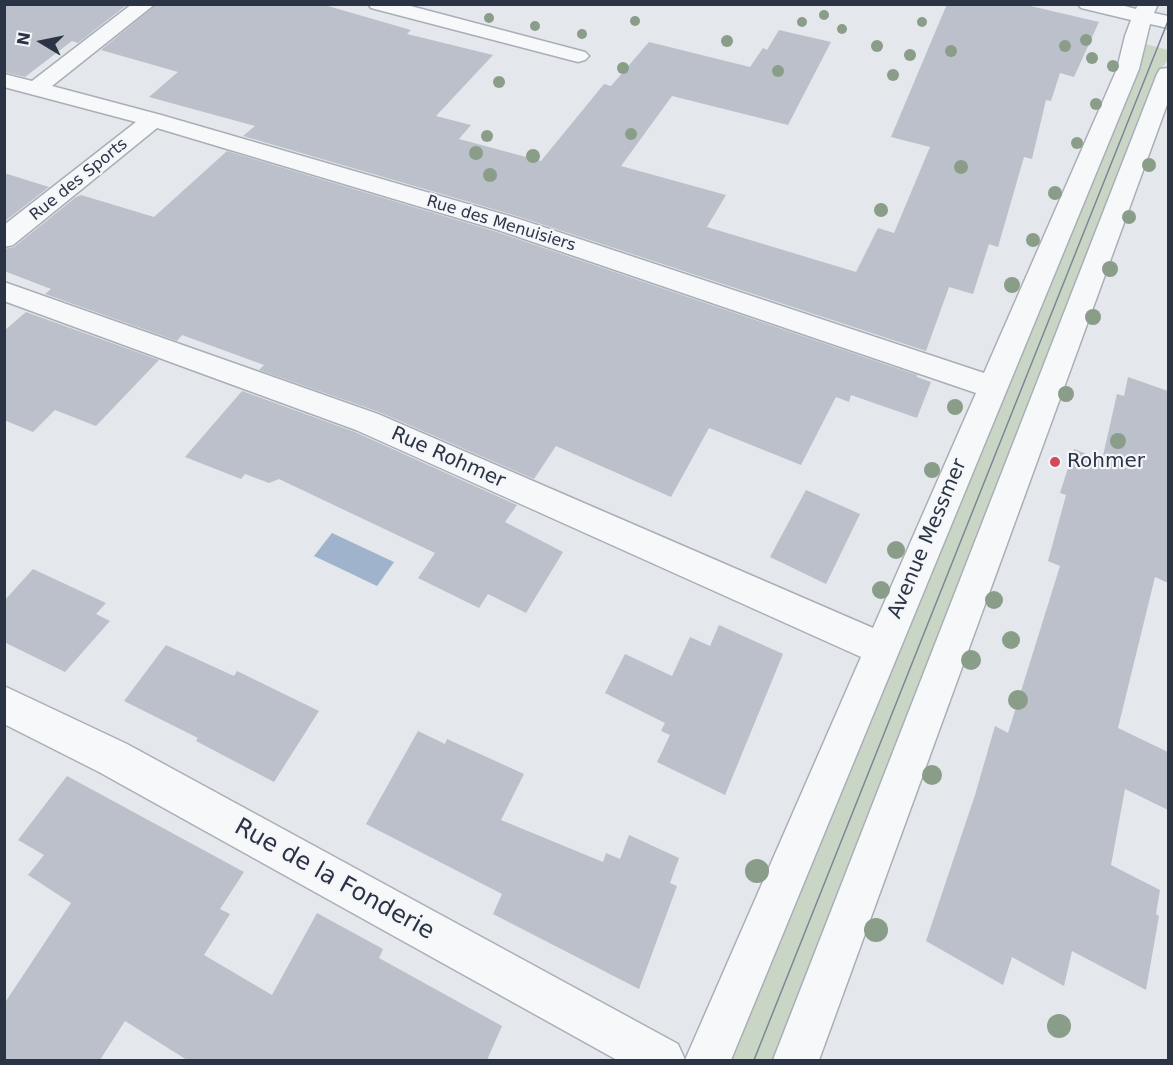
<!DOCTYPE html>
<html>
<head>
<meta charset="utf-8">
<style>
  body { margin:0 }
  #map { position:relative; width:1173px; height:1065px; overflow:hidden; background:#e4e7ec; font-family:"DejaVu Sans",sans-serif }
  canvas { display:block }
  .frame { position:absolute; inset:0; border:6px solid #2b3445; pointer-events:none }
  .north { position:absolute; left:12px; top:12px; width:60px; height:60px; -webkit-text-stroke:4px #f4f6f9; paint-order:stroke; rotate:280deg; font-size:16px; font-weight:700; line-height:24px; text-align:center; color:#2b3445 }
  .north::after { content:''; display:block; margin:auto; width:21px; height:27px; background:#2b3445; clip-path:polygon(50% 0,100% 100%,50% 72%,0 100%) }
</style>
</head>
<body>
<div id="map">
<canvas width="1173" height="1065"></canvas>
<div class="frame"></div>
<div class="north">N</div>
</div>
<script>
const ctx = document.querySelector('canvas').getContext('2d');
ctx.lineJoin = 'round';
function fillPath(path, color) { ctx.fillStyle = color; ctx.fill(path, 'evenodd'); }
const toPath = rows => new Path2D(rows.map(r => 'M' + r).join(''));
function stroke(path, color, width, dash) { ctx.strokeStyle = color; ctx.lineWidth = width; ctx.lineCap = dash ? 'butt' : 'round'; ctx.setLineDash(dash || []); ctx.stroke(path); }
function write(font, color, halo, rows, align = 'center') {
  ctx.font = font + ' "DejaVu Sans",sans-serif'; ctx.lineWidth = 4.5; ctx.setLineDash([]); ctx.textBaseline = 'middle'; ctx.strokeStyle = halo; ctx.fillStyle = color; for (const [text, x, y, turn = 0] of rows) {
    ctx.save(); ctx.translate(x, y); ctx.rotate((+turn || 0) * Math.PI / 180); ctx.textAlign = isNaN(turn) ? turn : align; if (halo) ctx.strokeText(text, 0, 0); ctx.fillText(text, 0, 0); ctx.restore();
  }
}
fillPath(toPath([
  [1142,43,1168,50,1168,60,1157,75,777,1060,729,1060,1138,70]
]), '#c9d6c5');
fillPath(toPath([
  [332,533,394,562,377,586,314,556]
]), '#9fb4cc');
fillPath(toPath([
  [4,4,128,4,78,43,72,41,25,77,4,72],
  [157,4,321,4,411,30,407,34,493,55,436,116,471,125,459,139,541,161,604,84,611,86,649,42,750,67,763,48,767,50,779,30,831,42,788,125,672,96,621,166,726,195,707,227,856,272,878,228,894,233,930,147,891,137,947,4,1022,4,1099,22,1074,77,1060,73,1051,101,1046,100,1032,159,1024,157,998,247,989,244,973,294,949,287,926,351,517,216,243,136,255,126,149,97,178,72,101,50],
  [227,151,497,232,917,375,917,377,931,382,917,418,851,395,849,402,836,397,801,465,709,428,671,497,556,446,534,479,379,412,259,370,264,365,182,335,177,341,45,294,51,289,4,271,4,249,14,247,76,197,81,195,154,217],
  [4,173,49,187,4,222],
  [26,312,159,360,96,426,55,410,33,432,4,420,4,331],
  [1128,377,1168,391,1168,583,1155,577,1118,728,1168,752,1168,810,1125,789,1111,865,1160,890,1156,914,1159,916,1146,990,1072,951,1064,986,1012,957,1003,985,926,941,975,795,995,726,1008,733,1060,566,1048,561,1066,495,1060,493,1074,449,1102,460,1117,394,1124,396],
  [242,391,355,432,517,505,505,522,563,552,526,613,488,594,479,608,418,578,435,553,279,479,269,483,245,474,241,479,185,457],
  [806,490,860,514,826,584,770,557],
  [33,569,106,603,96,614,110,621,65,672,4,642,4,601],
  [719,625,783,654,725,795,657,762,670,735,661,731,665,723,605,693,625,654,672,676,690,637,710,646],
  [166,645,234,676,237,671,319,711,274,782,196,741,198,738,124,701],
  [418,731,445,744,447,739,524,774,501,820,603,862,606,853,620,859,629,835,679,858,670,883,677,886,639,989,493,914,502,894,366,824],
  [67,776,244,872,220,909,230,914,204,955,272,995,317,913,383,949,379,958,502,1026,487,1060,187,1060,125,1021,100,1060,4,1060,4,1004,71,903,28,875,44,855,18,840]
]), '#bbc0ca');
const minor = toPath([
  [132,4,155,4,52,86,161,115,516,218,984,373,1117,69,1125,36,1131,20,1081,8,1078,4,1117,4,1136,9,1138,4,1158,4,1154,13,1168,16,1168,28,1150,24,1139,69,731,1060,617,1060,99,772,4,724,4,686,127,744,678,1044,685,1060,861,657,356,430,4,301,4,282,378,414,873,628,976,393,498,230,157,128,13,245,4,247,4,225,136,122,4,87,4,74,32,81,132,4],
  [368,4,403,4,585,52,589,56,585,60,578,62,371,8,368,4],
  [1168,68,1168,102,819,1060,773,1060,1157,74,1160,69,1168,68]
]);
stroke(minor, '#a9aeb7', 3);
fillPath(minor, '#f7f8fa');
stroke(toPath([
  [754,1060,1168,21]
]), '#7d8696', 1.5);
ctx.fillStyle = '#899d89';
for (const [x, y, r] of [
  [824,15,5],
  [489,18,5],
  [635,21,5],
  [802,22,5],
  [922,22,5],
  [535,26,5],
  [842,29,5],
  [582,34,5],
  [1086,40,6],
  [727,41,6],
  [877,46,6],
  [1065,46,6],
  [951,51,6],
  [910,55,6],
  [1092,58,6],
  [1113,66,6],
  [623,68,6],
  [778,71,6],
  [893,75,6],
  [499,82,6],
  [1096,104,6],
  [631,134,6],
  [487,136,6],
  [1077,143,6],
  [476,153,7],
  [533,156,7],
  [1149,165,7],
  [961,167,7],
  [490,175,7],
  [1055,193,7],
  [881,210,7],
  [1129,217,7],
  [1033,240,7],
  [1110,269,8],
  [1012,285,8],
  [1093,317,8],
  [1066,394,8],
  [955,407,8],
  [1118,441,8],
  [932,470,8],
  [896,550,9],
  [881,590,9],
  [994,600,9],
  [1011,640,9],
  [971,660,10],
  [1018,700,10],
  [932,775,10],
  [757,871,12],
  [876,930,12],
  [1059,1026,12]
]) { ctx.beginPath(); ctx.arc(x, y, r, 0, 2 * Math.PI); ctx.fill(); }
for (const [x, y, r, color] of [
  [1055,462,6,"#d1495b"]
]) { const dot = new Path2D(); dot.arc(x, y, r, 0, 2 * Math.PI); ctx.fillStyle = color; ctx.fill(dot); stroke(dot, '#f4f6f9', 2); }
write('16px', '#2b3445', '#f4f6f9', [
  ["Rue des Sports",79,180,-39],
  ["Rue des Menuisiers",501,224,17]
]);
write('20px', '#2b3445', '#f4f6f9', [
  ["Rue Rohmer",448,458,24],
  ["Avenue Messmer",928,539,-67]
]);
write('20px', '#2b3445', '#f4f6f9', [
  ["Rohmer",1067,462]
], 'left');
write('24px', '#2b3445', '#f4f6f9', [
  ["Rue de la Fonderie",334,880,29]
]);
</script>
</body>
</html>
